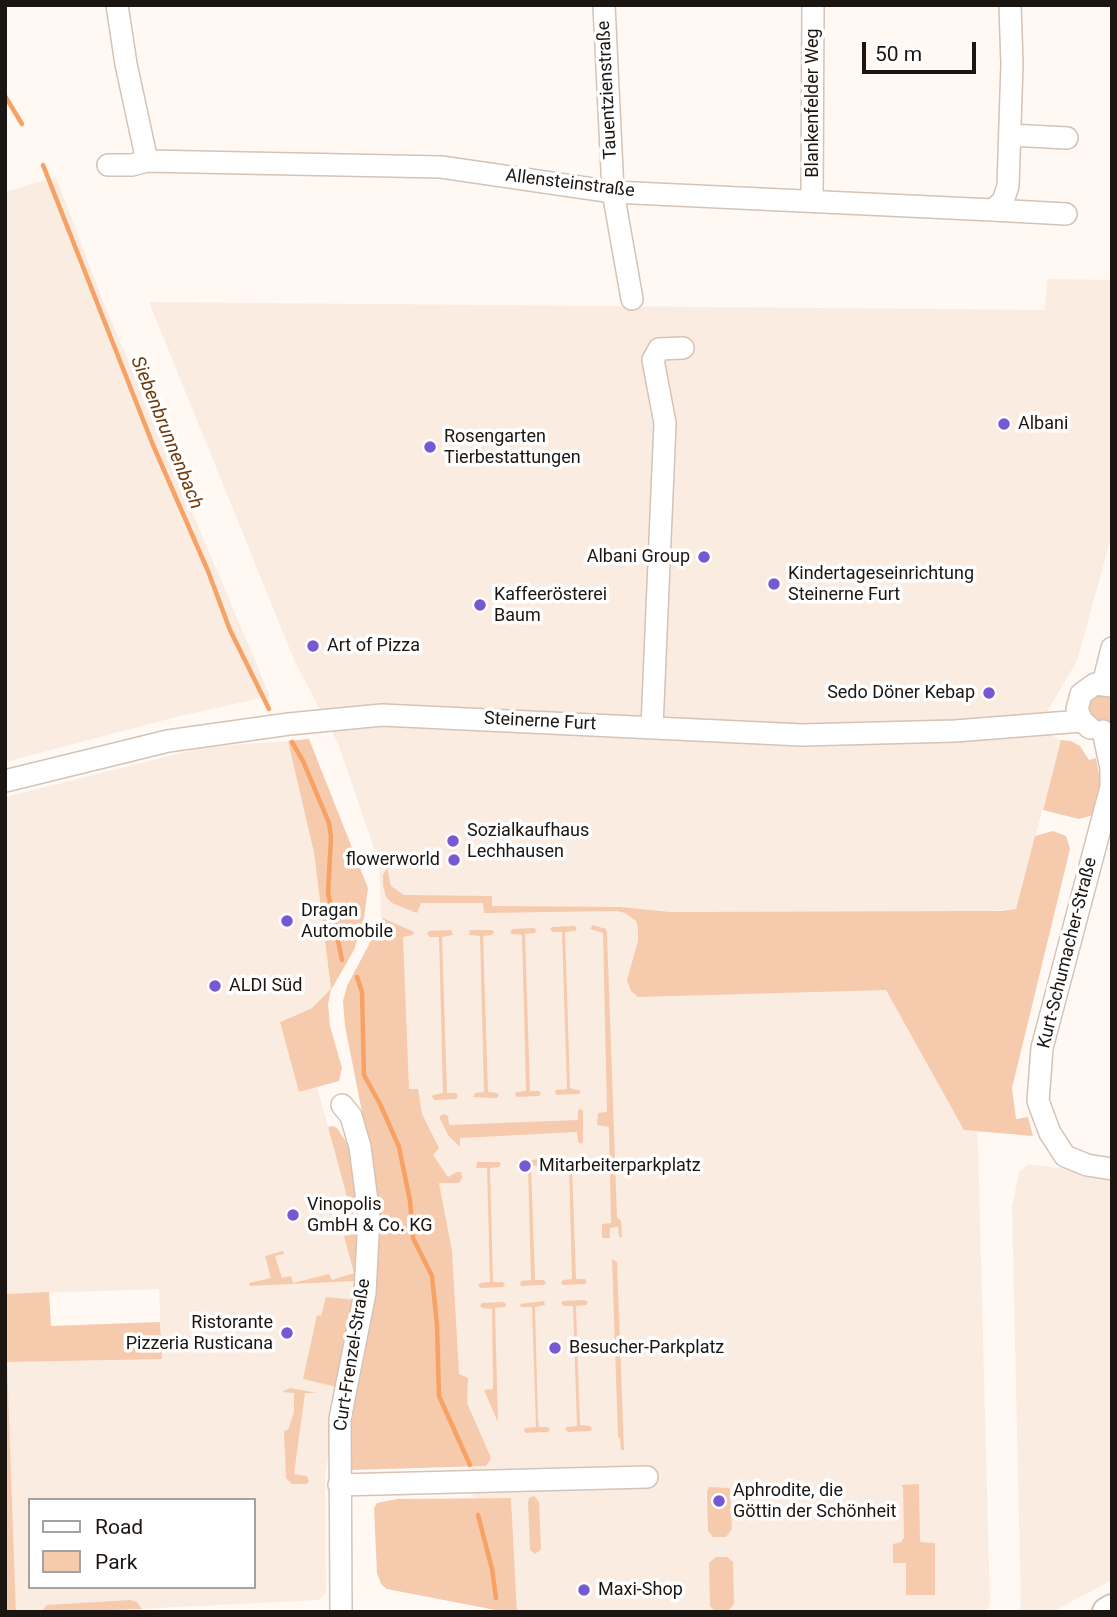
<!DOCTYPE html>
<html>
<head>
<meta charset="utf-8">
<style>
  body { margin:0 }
  #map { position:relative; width:1117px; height:1617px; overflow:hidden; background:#fff8f3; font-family:Roboto,sans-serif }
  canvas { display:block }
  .frame { position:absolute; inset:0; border:7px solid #1c1612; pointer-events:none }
  .legend { position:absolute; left:28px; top:1498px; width:228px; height:91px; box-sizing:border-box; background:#fff; border:2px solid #a4a2a0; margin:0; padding:9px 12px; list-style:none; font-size:21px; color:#1c1612 }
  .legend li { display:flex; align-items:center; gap:14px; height:35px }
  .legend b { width:35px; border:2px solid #a4a2a0 }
  .scale { position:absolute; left:862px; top:42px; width:114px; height:32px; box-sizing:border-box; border:4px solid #1c1612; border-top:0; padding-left:9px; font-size:21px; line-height:24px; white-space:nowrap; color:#1c1612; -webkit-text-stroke:5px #fff; paint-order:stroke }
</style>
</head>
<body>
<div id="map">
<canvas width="1117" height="1617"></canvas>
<div class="frame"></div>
<ul class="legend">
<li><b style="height:9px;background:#fff"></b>Road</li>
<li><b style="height:19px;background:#f6caad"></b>Park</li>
</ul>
<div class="scale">50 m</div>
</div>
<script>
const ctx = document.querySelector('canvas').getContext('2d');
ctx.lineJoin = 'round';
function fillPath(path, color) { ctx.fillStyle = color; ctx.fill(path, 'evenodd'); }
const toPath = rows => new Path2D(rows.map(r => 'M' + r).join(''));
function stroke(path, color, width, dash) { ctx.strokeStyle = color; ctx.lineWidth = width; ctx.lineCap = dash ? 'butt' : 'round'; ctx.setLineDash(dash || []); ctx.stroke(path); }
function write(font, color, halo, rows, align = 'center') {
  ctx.font = font + ' Roboto,sans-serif'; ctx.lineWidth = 7; ctx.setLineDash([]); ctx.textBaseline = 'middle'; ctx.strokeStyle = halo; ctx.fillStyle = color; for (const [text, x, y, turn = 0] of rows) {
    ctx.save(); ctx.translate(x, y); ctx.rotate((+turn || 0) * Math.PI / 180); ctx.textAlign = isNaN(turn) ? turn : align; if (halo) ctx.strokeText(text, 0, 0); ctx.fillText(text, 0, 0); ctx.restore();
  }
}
fillPath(toPath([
  [56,177,103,301,270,696,176,717,5,762,5,192],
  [1047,279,1112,280,1112,534,1077,661,1048,710,1050,735,1061,740,1016,909,972,912,990,1605,984,1612,517,1612,511,1498,473,1498,471,1453,389,1110,379,863,339,746,295,662,149,302,1045,310],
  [288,741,314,853,331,990,312,1008,280,1021,299,1092,317,1087,361,1246,360,1274,325,1475,326,1592,319,1600,78,1612,16,1612,7,1362,162,1358,159,1289,5,1294,5,797,205,747],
  [30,1500,254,1500,254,1587,30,1587],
  [1028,1164,1059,1168,1112,1180,1112,1580,1052,1612,1021,1612,1012,1207,1019,1172]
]), '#fbece2');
fillPath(toPath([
  [1112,692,1112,723,1100,726,1082,704,1088,693],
  [309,739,368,888,364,918,354,950,331,990,328,1004,330,1026,342,1068,339,1081,299,1092,280,1022,312,1008,331,989,314,853,288,741],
  [1061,740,1071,741,1080,746,1089,760,1096,758,1101,784,1094,815,1079,819,1043,810],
  [1053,831,1066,836,1070,849,1012,1088,1016,1119,1028,1117,1033,1136,964,1130,886,990,638,997,631,991,627,980,638,941,638,928,636,921,625,913,617,911,484,913,483,903,421,903,417,913,392,903,386,897,383,885,383,875,387,868,391,886,404,895,492,896,492,906,621,907,670,912,1001,911,1016,909,1035,836],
  [383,918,414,932,413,935,403,937,409,1089,418,1089,422,1114,439,1148,433,1155,448,1177,457,1172,461,1172,462,1178,459,1183,439,1183,452,1251,459,1374,468,1378,467,1403,491,1458,486,1466,350,1470,345,1466,352,1400,358,1384,375,1296,378,1256,378,1213,371,1157,345,1026,343,1001,347,986],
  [593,925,606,929,607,933,617,1217,621,1221,622,1237,619,1237,618,1227,610,1228,610,1238,602,1238,602,1224,611,1223,609,1127,597,1125,598,1113,607,1112,603,933,590,929],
  [574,926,577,928,575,931,565,932,570,1088,581,1091,579,1094,557,1095,555,1093,556,1090,567,1089,562,932,553,932,550,929,552,927],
  [534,928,536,930,535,933,525,934,530,1091,539,1091,541,1093,539,1096,517,1097,515,1095,516,1092,526,1091,522,935,512,934,510,932,512,929],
  [451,930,453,935,442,937,447,1093,456,1093,458,1096,456,1099,434,1100,432,1097,433,1095,443,1093,439,937,430,937,427,934,429,931],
  [470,930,492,930,494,932,492,935,483,936,488,1092,497,1093,499,1095,497,1098,473,1097,475,1093,484,1092,480,936,469,935],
  [581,1109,583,1111,583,1142,581,1144,578,1142,577,1132,460,1138,460,1147,448,1135,440,1119,440,1116,444,1114,448,1116,449,1125,578,1120,578,1110],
  [333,1126,337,1128,349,1146,354,1159,360,1205,352,1215,328,1127],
  [540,1159,542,1162,541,1165,531,1166,535,1280,544,1280,546,1283,544,1285,522,1286,520,1285,521,1281,531,1280,528,1166,518,1166,516,1162],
  [559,1159,581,1159,583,1161,581,1164,572,1165,576,1279,585,1279,587,1282,585,1284,563,1285,561,1283,563,1280,572,1279,569,1165,559,1165,557,1162],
  [477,1162,499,1162,501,1164,499,1167,490,1168,493,1282,503,1282,505,1285,502,1287,481,1288,478,1286,480,1283,490,1282,487,1168,476,1168],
  [361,1233,360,1274,355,1281,250,1286,249,1283,271,1278,265,1256,283,1251,284,1254,275,1256,282,1278,291,1276,293,1283,329,1274,332,1280,354,1273,344,1236],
  [612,1259,617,1262,624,1450,621,1450,620,1438,618,1437],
  [49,1292,51,1326,160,1322,162,1359,7,1362,16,1612,5,1612,5,1294],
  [326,1297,356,1300,337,1387,303,1379,317,1315,321,1316],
  [585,1300,588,1302,586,1305,576,1306,580,1425,590,1426,592,1429,590,1431,568,1432,565,1429,567,1427,577,1426,573,1306,564,1306,561,1303,563,1301],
  [544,1301,545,1305,535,1307,538,1419,539,1427,548,1427,550,1430,548,1432,526,1433,524,1430,525,1428,536,1427,532,1307,521,1307,520,1304],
  [503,1302,506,1304,505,1307,495,1308,498,1422,484,1390,493,1389,492,1309,482,1308,480,1306,482,1303],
  [290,1388,317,1393,305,1393,294,1474,307,1476,309,1482,306,1484,292,1484,286,1478,284,1431,288,1430,294,1412,294,1393,282,1392],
  [919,1484,920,1542,935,1543,935,1595,906,1595,906,1563,893,1563,893,1544,901,1542,904,1538,903,1488,901,1485],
  [709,1487,729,1488,730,1490,732,1529,726,1537,713,1537,708,1531,707,1492],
  [534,1496,539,1502,541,1549,535,1554,530,1550,528,1502,529,1498],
  [511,1498,517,1612,506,1612,387,1589,381,1584,377,1573,374,1508,377,1503,397,1499],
  [716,1557,727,1557,733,1562,734,1604,728,1611,715,1611,710,1606,709,1563],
  [130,1600,137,1602,142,1609,41,1612,47,1605]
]), '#f6caad');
stroke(toPath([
  [5,96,22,124],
  [43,165,153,445,208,571,230,630,269,709],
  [292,742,303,761,329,823,331,837,328,893,342,960],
  [357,977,362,992,364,1075,380,1104,399,1147,410,1201,413,1238,432,1276,437,1325,439,1396,470,1465],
  [478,1515,492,1569,496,1598]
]), '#f7a165', 4.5);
const minor = toPath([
  [117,5,126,64,147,161],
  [604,5,613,192,632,299],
  [1010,135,1067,138],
  [108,165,132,165,147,161,441,167,613,192,993,210,1003,201,1008,186,1012,64,1010,5],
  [812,201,813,5],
  [993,210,1066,214],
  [1103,684,1112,648],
  [652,727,665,423,653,360,659,349,683,348],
  [1090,728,1082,721,1077,709,1081,694,1095,684,1112,686],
  [1103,731,1111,768,1111,787,1042,1048,1038,1101,1050,1133,1065,1156,1087,1165,1112,1169],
  [5,781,168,741,289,724,382,715,802,735,955,731,1082,721],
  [339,1485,647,1477],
  [341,1612,340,1419,365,1293,369,1216,360,1147,351,1116,342,1105]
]);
const major = toPath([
  [1107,1612,1112,1609]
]);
stroke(minor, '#d4c3b7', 24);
stroke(major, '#d4c3b7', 32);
stroke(minor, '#fff', 21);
stroke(major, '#fff', 28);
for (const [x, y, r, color] of [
  [1004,424,7,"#7658d2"],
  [430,447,7,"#7658d2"],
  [704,557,7,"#7658d2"],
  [774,584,7,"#7658d2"],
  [480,605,7,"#7658d2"],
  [313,646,7,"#7658d2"],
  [989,693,7,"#7658d2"],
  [453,841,7,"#7658d2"],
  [454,860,7,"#7658d2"],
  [287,921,7,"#7658d2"],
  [215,986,7,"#7658d2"],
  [525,1166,7,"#7658d2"],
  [293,1215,7,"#7658d2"],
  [287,1333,7,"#7658d2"],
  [555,1348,7,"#7658d2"],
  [719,1501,7,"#7658d2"],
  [584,1590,7,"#7658d2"]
]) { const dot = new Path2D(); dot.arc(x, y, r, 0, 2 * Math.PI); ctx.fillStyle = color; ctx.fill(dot); stroke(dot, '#fff', 2.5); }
write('18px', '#1c1612', '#fff', [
  ["Tauentzienstraße",608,90,-93],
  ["Blankenfelder Weg",813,103,-90],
  ["Allensteinstraße",570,184,7],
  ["Steinerne Furt",540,722,3],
  ["Kurt-Schumacher-Straße",1068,953,-76],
  ["Curt-Frenzel-Straße",353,1355,-81]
]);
write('18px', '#1c1612', '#fff', [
  ["Albani",1018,424],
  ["Rosengarten",444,437],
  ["Tierbestattungen",444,458],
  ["Albani Group",690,557,"right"],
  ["Kindertageseinrichtung",788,574],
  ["Steinerne Furt",788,595],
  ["Kaffeerösterei",494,595],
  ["Baum",494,616],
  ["Art of Pizza",327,646],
  ["Sedo Döner Kebap",975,693,"right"],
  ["Sozialkaufhaus",467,831],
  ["Lechhausen",467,852],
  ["flowerworld",440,860,"right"],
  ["Dragan",301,911],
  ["Automobile",301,932],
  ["ALDI Süd",229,986],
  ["Mitarbeiterparkplatz",539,1166],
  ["Vinopolis",307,1205],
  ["GmbH & Co. KG",307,1226],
  ["Ristorante",273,1323,"right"],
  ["Pizzeria Rusticana",273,1344,"right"],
  ["Besucher-Parkplatz",569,1348],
  ["Aphrodite, die",733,1491],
  ["Göttin der Schönheit",733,1512],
  ["Maxi-Shop",598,1590]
], 'left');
write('italic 19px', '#703a0c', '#fff', [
  ["Siebenbrunnenbach",166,433,68]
]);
</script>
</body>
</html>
